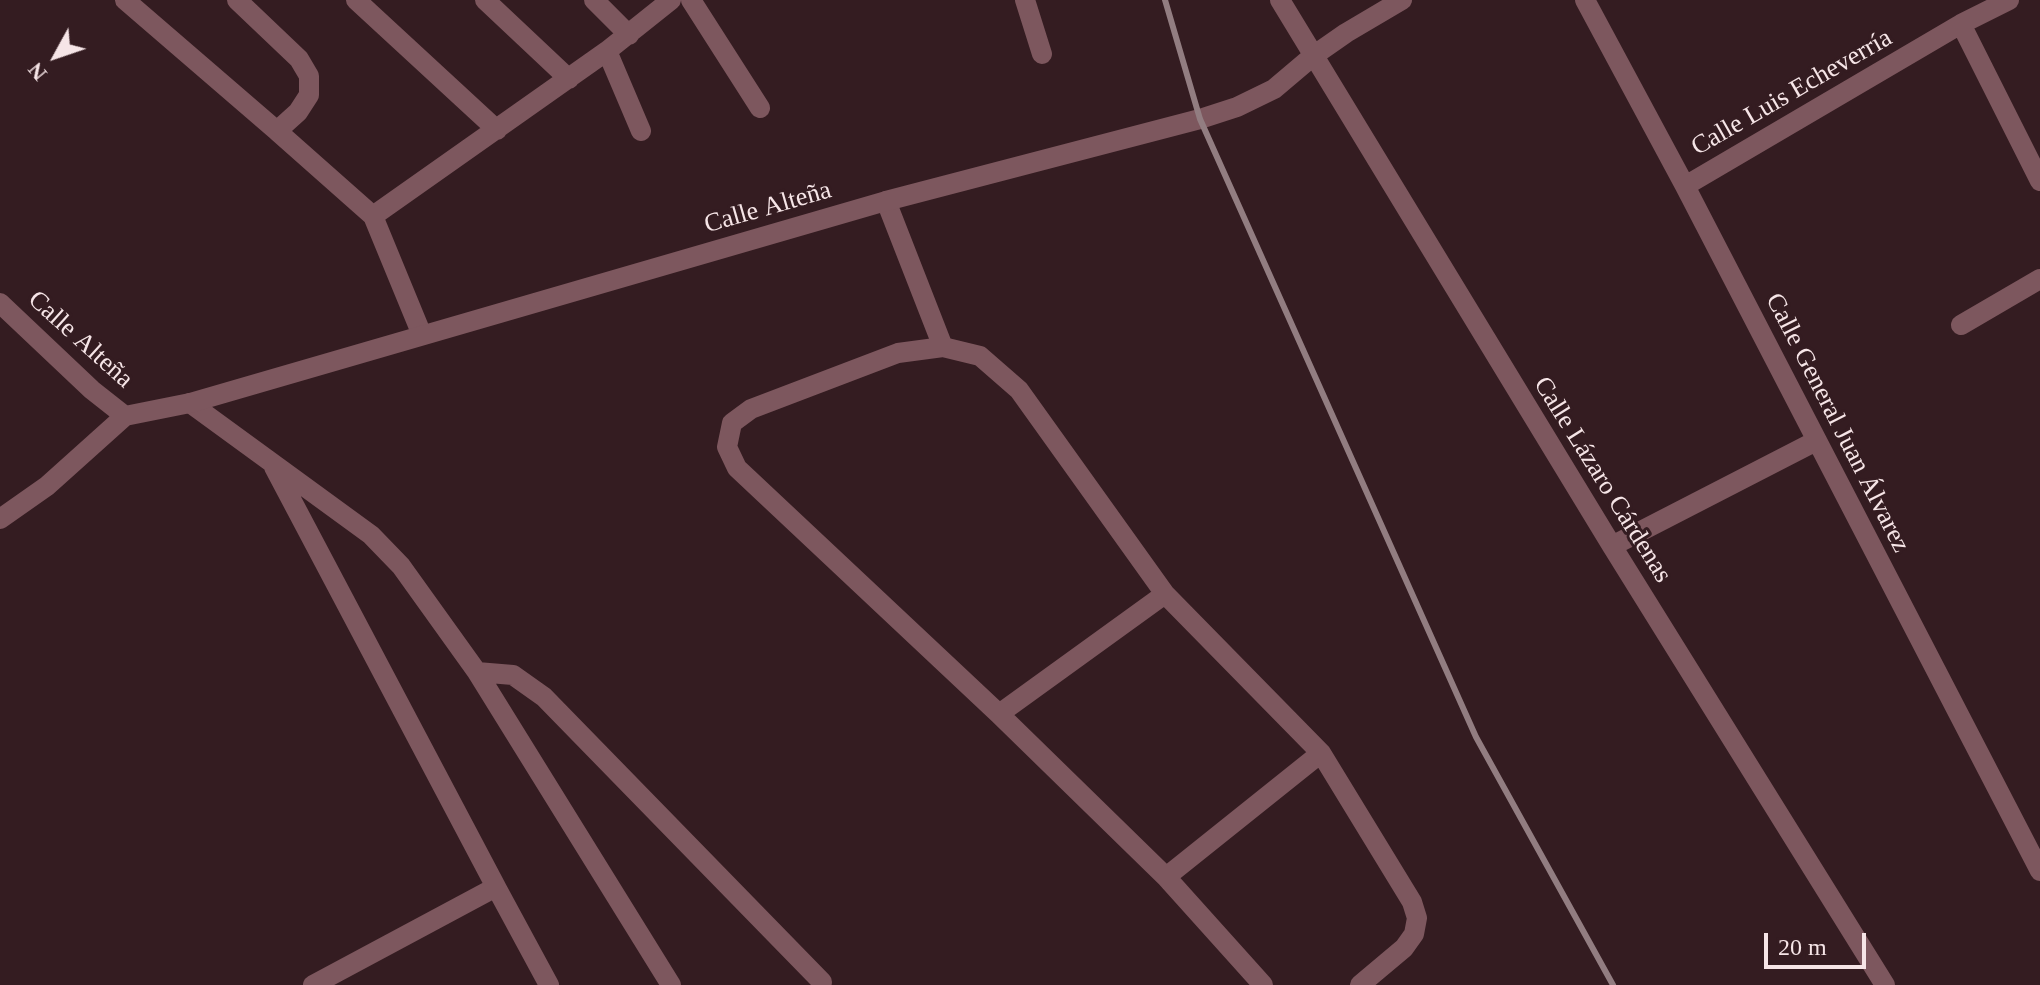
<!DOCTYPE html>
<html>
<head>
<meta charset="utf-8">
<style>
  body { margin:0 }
  #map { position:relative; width:2040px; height:985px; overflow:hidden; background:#341c21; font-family:"Times New Roman",serif }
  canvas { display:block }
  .north { position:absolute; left:16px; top:16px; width:80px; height:80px; -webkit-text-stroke:6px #341c21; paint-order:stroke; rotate:230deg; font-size:22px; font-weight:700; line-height:32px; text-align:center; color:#f6e5e7 }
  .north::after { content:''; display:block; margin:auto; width:28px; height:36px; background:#f6e5e7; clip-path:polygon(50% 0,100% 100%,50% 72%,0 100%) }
  .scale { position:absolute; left:1764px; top:933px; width:102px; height:36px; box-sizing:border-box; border:4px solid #f6e5e7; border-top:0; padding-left:10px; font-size:24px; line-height:28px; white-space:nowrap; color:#f6e5e7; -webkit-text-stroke:6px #341c21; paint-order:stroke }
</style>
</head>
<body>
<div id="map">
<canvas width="2040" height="985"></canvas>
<div class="north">N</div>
<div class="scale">20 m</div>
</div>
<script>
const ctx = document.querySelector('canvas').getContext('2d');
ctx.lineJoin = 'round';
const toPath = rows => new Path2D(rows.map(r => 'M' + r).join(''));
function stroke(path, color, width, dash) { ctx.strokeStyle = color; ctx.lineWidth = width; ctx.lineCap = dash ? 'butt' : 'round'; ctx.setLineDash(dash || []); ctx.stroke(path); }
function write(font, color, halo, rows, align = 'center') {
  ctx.font = font + ' "Times New Roman",serif'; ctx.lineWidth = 6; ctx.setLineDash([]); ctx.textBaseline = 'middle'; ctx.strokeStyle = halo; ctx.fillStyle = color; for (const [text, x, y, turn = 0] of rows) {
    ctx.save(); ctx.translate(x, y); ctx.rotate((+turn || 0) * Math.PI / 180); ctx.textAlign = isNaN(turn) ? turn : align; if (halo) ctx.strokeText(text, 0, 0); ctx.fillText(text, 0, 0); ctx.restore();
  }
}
stroke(toPath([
  [125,0,277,131,298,112,309,95,309,76,299,59,237,0],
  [356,0,497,130],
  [485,0,569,79],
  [594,0,629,35],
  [691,0,760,108],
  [1025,0,1042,54],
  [607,51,641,131],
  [277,131,373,216],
  [886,201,943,347],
  [422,335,373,216,607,51,671,0],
  [190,403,371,535,401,566,477,672,671,985],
  [274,467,496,887,313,985],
  [477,672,513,675,544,697,822,982],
  [999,714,1165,594],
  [1166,877,1321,753],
  [496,887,549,985],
  [1263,985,1166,877,999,714,737,468,727,447,732,423,751,409,898,353,943,347,980,356,1019,390,1165,594,1321,753,1412,902,1417,918,1414,934,1404,948,1360,985]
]), '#7d575e', 20);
stroke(toPath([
  [1280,0,1612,546,1885,985],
  [1585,0,1685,186,2040,871],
  [1961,24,2040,181],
  [1685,186,1961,24,2009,0],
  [0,303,92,390,125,416],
  [1961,325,2040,279],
  [0,519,47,486,125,416,190,403,886,201,1200,119,1237,107,1274,89,1313,56,1346,33,1402,0],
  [1612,546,1816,441]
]), '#7d575e', 20);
stroke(toPath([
  [1165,0,1200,119,1476,737,1613,985]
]), '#927d81', 6);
write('26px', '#f6e5e7', '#341c21', [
  ["Calle Luis Echeverría",1792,93,-30],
  ["Calle Alteña",768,208,-16],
  ["Calle Alteña",80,340,42],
  ["Calle General Juan Álvarez",1837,423,63],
  ["Calle Lázaro Cárdenas",1602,480,58]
]);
</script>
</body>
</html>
